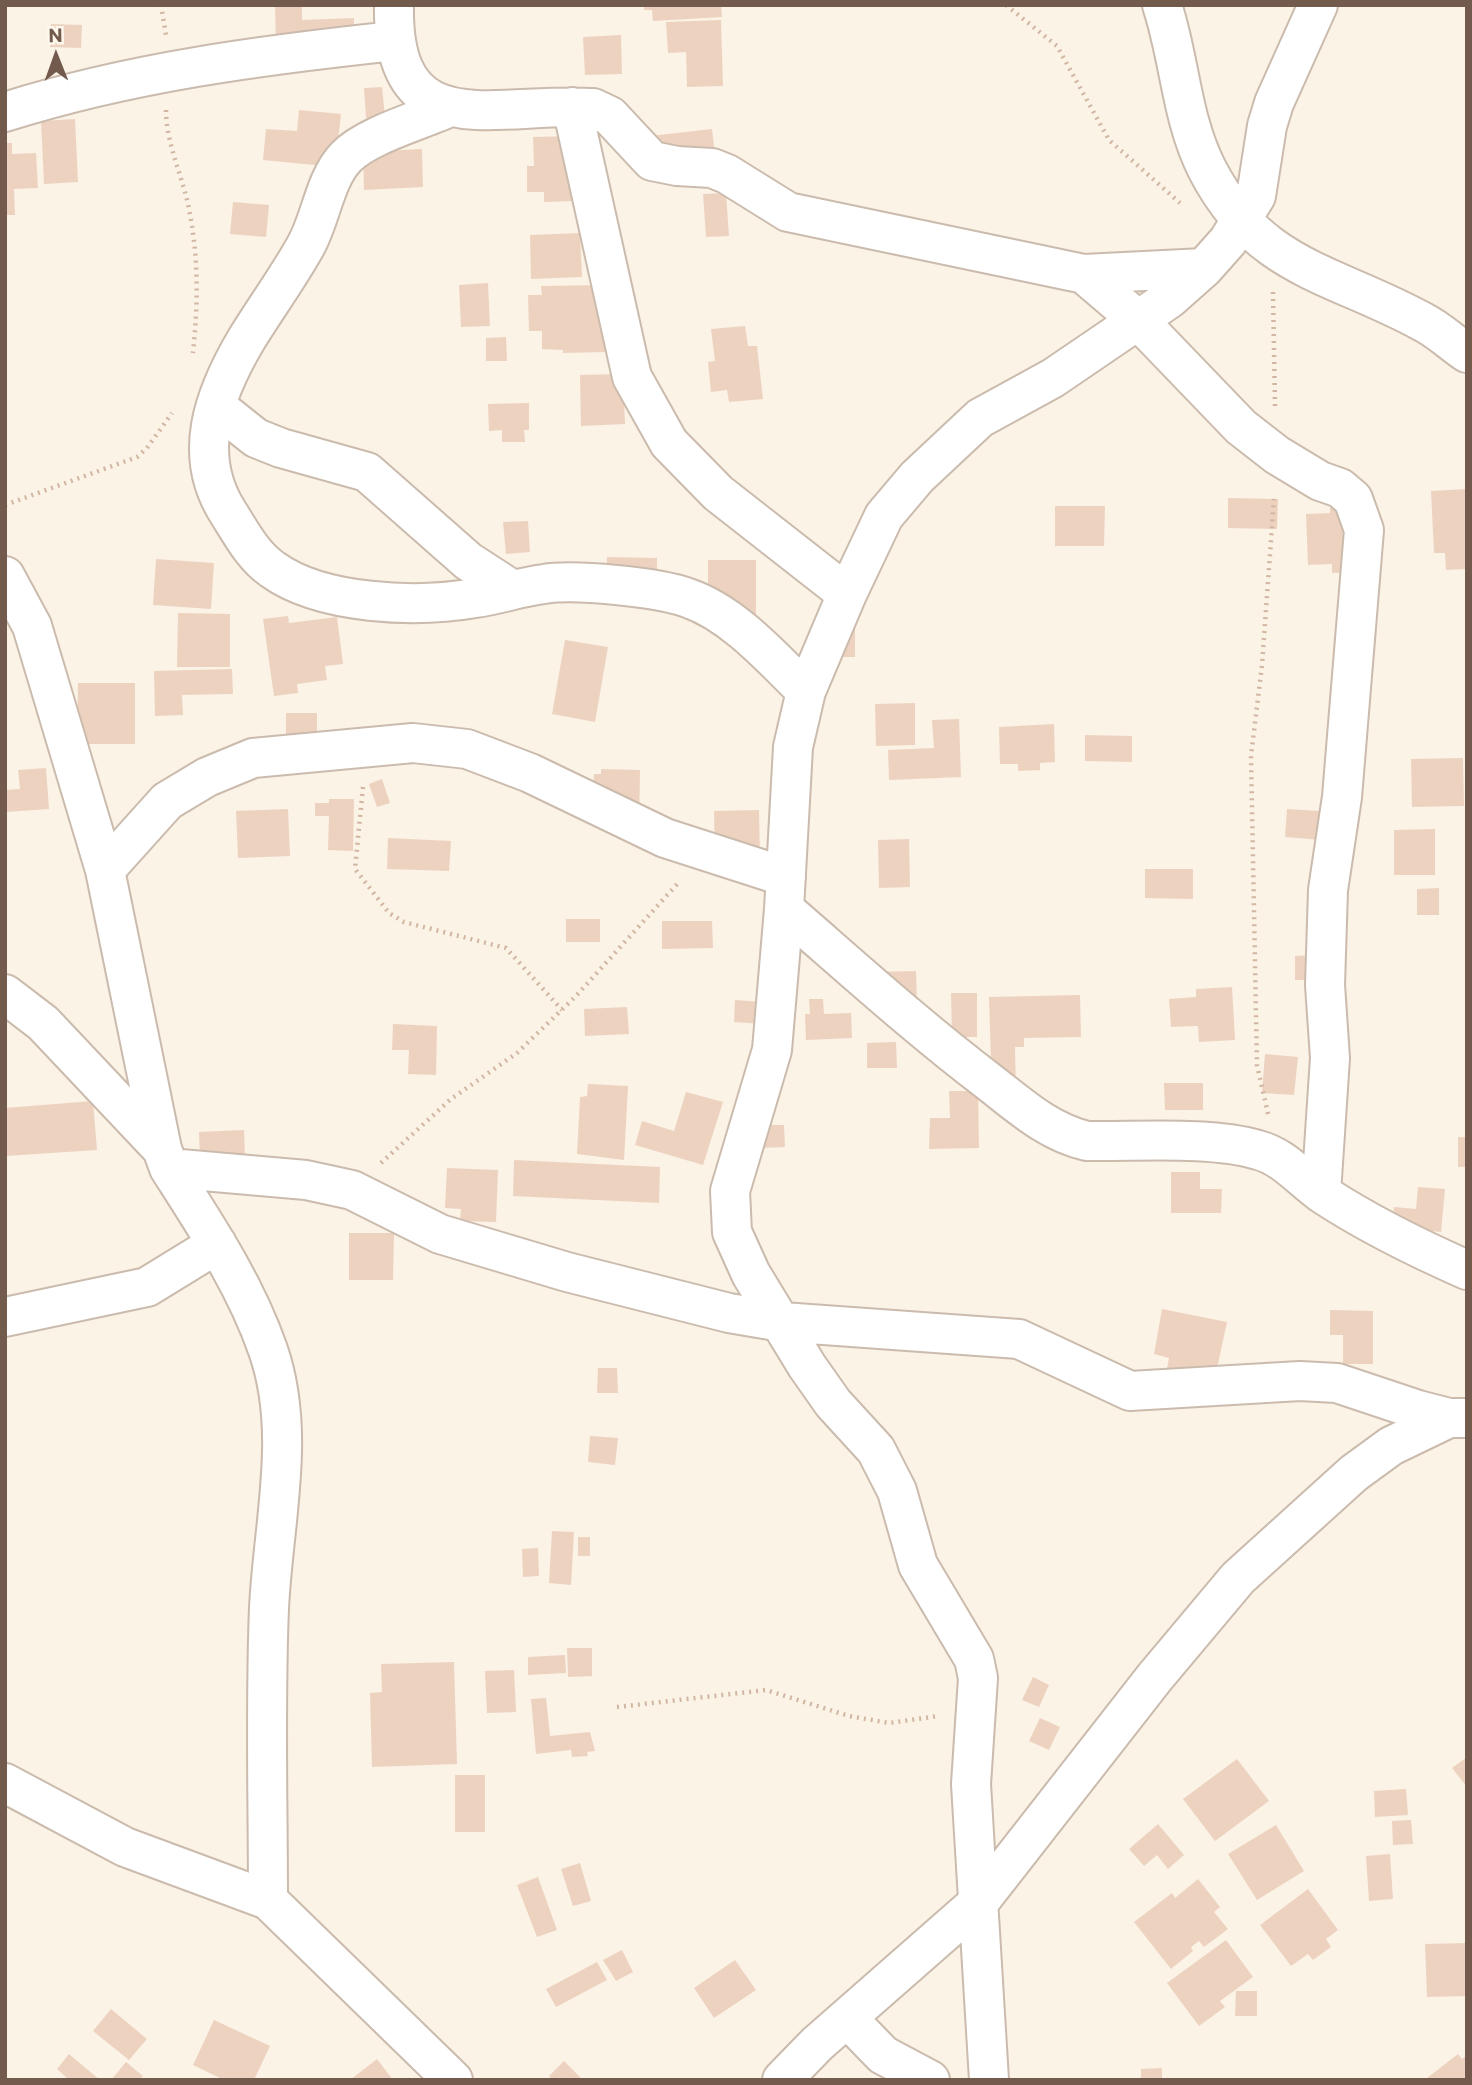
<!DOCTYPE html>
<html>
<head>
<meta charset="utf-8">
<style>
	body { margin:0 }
	#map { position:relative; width:1472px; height:2085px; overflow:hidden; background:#faf3e6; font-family:Commissioner,sans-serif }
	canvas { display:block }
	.frame { position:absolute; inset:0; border:7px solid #725a4d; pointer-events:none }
	.north { position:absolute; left:21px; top:21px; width:70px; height:70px; -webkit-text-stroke:5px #fef7ec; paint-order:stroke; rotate:359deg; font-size:19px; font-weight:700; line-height:28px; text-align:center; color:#725a4d }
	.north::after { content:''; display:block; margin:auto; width:24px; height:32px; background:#725a4d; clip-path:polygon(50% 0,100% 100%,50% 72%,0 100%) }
</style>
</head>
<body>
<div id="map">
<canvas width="1472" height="2085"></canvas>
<div class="frame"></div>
<div class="north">N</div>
</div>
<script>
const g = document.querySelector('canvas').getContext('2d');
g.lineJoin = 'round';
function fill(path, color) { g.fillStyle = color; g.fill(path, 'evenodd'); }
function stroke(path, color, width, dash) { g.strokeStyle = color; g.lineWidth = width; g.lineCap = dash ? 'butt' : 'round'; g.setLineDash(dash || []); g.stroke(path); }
fill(new Path2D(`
	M 275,5 L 302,5 L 302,20 L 354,18 L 354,43 L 276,46 Z
	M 644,5 L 721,5 L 722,17 L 653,21 L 652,10 L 644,10 Z
	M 721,20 L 723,86 L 687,87 L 686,52 L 668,53 L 666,22 Z
	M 51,24 L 82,25 L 81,48 L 50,47 Z
	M 621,35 L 622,74 L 585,75 L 583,37 Z
	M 382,87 L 385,116 L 366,118 L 364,88 Z
	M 299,110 L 341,114 L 335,167 L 263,160 L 266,129 L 297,131 Z
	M 75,119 L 78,182 L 44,184 L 41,121 Z
	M 712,129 L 716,163 L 642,137 Z
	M 579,136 L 574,201 L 544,202 L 544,192 L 527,192 L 527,166 L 534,166 L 533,137 Z
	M 5,143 L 12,143 L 12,154 L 36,153 L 38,188 L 14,189 L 15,215 L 5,215 Z
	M 422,149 L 423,187 L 364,190 L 363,152 Z
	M 726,193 L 729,236 L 706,237 L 703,194 Z
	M 233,202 L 269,205 L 266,237 L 230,234 Z
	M 580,233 L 582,277 L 531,279 L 530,235 Z
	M 488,283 L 490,326 L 461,327 L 459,285 Z
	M 606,285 L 607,352 L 563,353 L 563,350 L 542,349 L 542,331 L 529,331 L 528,295 L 542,295 L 541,286 Z
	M 745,326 L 748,346 L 757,346 L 763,399 L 729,402 L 727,390 L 711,392 L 708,362 L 715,361 L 711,329 Z
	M 506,337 L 507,361 L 486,361 L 486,338 Z
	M 623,374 L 625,424 L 581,426 L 580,375 Z
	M 529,403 L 529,430 L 524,430 L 525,442 L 502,442 L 502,430 L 489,431 L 488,404 Z
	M 1467,489 L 1467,569 L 1446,570 L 1445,553 L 1434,553 L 1431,491 Z
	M 1228,498 L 1278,499 L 1277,529 L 1228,528 Z
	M 1055,506 L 1105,506 L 1104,546 L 1055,546 Z
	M 1360,507 L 1362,572 L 1332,573 L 1332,564 L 1308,565 L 1306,514 L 1330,513 L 1330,508 Z
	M 528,521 L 530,552 L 506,554 L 503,522 Z
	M 607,557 L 657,558 L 657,592 L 606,591 Z
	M 156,559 L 214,563 L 211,609 L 153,605 Z
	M 708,560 L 756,560 L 756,616 L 708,616 Z
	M 178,613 L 230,614 L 230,667 L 177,667 Z
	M 288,616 L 289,623 L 337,617 L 343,664 L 325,666 L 327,680 L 297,684 L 298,693 L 274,696 L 263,619 Z
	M 855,622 L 855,657 L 820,657 Z
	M 565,640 L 608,647 L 595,722 L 552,714 Z
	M 232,669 L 233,694 L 182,695 L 183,715 L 155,716 L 154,671 Z
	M 78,683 L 135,683 L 135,744 L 77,744 Z
	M 915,703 L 915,745 L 876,746 L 875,704 Z
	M 286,713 L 317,713 L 317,732 L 340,733 L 286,745 Z
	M 959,719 L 961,777 L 889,780 L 888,750 L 934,748 L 932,720 Z
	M 1054,724 L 1055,762 L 1040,763 L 1040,770 L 1018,771 L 1018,764 L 1000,764 L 999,727 Z
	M 1085,735 L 1132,736 L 1132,762 L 1085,761 Z
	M 1463,758 L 1464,806 L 1412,807 L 1411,759 Z
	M 46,768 L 49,809 L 5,812 L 5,790 L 20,789 L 18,770 Z
	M 601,769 L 640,770 L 639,824 L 593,790 L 594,774 L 601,774 Z
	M 382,779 L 390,803 L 377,807 L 369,784 Z
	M 329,799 L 354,799 L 353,851 L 328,850 L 329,816 L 315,816 L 315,803 L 329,803 Z
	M 288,809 L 290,856 L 238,858 L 236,811 Z
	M 1287,809 L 1336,812 L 1333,841 L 1285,837 Z
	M 759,810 L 760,861 L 715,862 L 714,811 Z
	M 1435,829 L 1435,875 L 1394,875 L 1394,830 Z
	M 388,838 L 451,841 L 449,871 L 387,869 Z
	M 909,839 L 910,887 L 879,888 L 878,840 Z
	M 1145,869 L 1193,869 L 1193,899 L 1145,898 Z
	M 1439,888 L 1439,915 L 1417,915 L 1417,889 Z
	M 566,919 L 600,919 L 600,942 L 566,942 Z
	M 662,921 L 712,921 L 713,948 L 662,949 Z
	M 1317,955 L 1318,980 L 1295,980 L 1295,956 Z
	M 916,971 L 917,1005 L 871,972 Z
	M 1232,987 L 1235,1040 L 1199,1042 L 1198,1026 L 1171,1027 L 1169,999 L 1196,997 L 1196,989 Z
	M 951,993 L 977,993 L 977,1037 L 952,1037 Z
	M 1080,995 L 1081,1037 L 1024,1038 L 1024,1047 L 1015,1047 L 1016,1094 L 992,1094 L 989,997 Z
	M 809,999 L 823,999 L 824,1014 L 851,1013 L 852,1038 L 806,1040 L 805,1014 L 810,1014 Z
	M 735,1000 L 762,1002 L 762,1024 L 734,1022 Z
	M 627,1007 L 629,1034 L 585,1036 L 584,1009 Z
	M 393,1024 L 437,1026 L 436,1075 L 408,1074 L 409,1050 L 392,1050 Z
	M 896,1042 L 897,1068 L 867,1068 L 867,1043 Z
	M 1265,1054 L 1298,1057 L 1294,1095 L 1262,1093 Z
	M 1164,1083 L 1203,1083 L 1203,1110 L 1165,1110 Z
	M 588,1084 L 628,1086 L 624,1160 L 577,1154 L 580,1097 L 587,1096 Z
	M 949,1091 L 978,1091 L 979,1148 L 929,1149 L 930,1118 L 950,1118 Z
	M 686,1092 L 723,1102 L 703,1165 L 635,1145 L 642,1121 L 674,1131 Z
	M 93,1101 L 97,1150 L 5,1156 L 5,1108 Z
	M 760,1125 L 784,1125 L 785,1147 L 760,1148 Z
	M 244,1130 L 245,1157 L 200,1159 L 199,1132 Z
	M 1458,1137 L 1467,1137 L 1467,1167 L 1458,1167 Z
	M 514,1160 L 660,1167 L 659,1203 L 513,1196 Z
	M 447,1168 L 498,1170 L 496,1222 L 460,1221 L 461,1209 L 445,1208 Z
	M 1171,1172 L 1200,1172 L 1200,1189 L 1222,1189 L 1221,1213 L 1171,1213 Z
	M 1418,1187 L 1445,1189 L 1441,1232 L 1392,1228 L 1394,1207 L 1416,1209 Z
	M 349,1233 L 394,1233 L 393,1280 L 349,1280 Z
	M 1162,1309 L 1227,1322 L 1215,1378 L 1167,1369 L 1169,1358 L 1154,1354 Z
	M 1330,1310 L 1373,1311 L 1373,1364 L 1343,1364 L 1343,1335 L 1330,1335 Z
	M 598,1368 L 617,1368 L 618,1393 L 597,1393 Z
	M 590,1436 L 618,1438 L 615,1465 L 588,1462 Z
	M 552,1531 L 574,1532 L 571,1585 L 549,1583 Z
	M 578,1537 L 590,1537 L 590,1556 L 578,1556 Z
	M 538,1548 L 539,1576 L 523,1577 L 522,1549 Z
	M 567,1648 L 592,1648 L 592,1676 L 568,1677 Z
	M 565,1655 L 566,1673 L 528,1675 L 528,1657 Z
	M 454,1662 L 457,1764 L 372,1767 L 370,1693 L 382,1692 L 381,1664 Z
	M 514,1670 L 516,1712 L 487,1713 L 485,1671 Z
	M 1033,1677 L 1049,1685 L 1039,1707 L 1022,1700 Z
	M 546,1698 L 550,1736 L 590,1732 L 595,1751 L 587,1752 L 588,1756 L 572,1757 L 571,1750 L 536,1754 L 531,1699 Z
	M 1040,1718 L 1060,1727 L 1049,1750 L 1029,1741 Z
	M 1467,1757 L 1467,1787 L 1452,1768 Z
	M 1237,1759 L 1269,1801 L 1215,1841 L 1183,1799 Z
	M 455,1775 L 485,1775 L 485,1832 L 455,1832 Z
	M 1406,1789 L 1408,1815 L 1375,1817 L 1374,1791 Z
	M 1411,1820 L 1413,1844 L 1393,1845 L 1392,1821 Z
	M 1158,1824 L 1184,1855 L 1168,1869 L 1157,1855 L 1144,1866 L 1129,1849 Z
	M 1276,1825 L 1304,1871 L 1257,1900 L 1228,1854 Z
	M 1390,1854 L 1393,1899 L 1369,1901 L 1366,1856 Z
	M 580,1863 L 591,1901 L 573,1906 L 561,1869 Z
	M 538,1877 L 557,1930 L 537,1937 L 517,1885 Z
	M 1198,1879 L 1220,1907 L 1214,1912 L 1228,1929 L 1204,1947 L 1199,1941 L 1191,1947 L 1193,1951 L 1171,1969 L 1134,1922 L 1172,1893 L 1175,1898 Z
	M 1308,1889 L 1338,1930 L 1326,1939 L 1331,1947 L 1313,1960 L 1308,1954 L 1291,1966 L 1260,1925 Z
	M 1226,1940 L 1253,1977 L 1220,2001 L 1225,2007 L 1199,2026 L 1167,1983 Z
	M 1467,1943 L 1467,1996 L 1427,1997 L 1425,1944 Z
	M 622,1950 L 633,1972 L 616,1981 L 603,1960 Z
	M 735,1960 L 756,1990 L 714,2018 L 694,1988 Z
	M 597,1962 L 607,1980 L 556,2007 L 546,1989 Z
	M 1236,1991 L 1257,1991 L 1257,2016 L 1235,2016 Z
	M 111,2009 L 147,2039 L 129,2060 L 93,2031 Z
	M 214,2020 L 270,2046 L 254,2080 L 224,2080 L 193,2065 Z
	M 69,2054 L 100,2080 L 69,2080 L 57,2069 Z
	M 1458,2054 L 1462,2059 L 1467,2055 L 1467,2080 L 1429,2080 L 1427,2078 Z
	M 377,2059 L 393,2080 L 350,2080 Z
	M 564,2061 L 583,2080 L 552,2080 L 549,2076 Z
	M 126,2062 L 143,2076 L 139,2080 L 111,2080 Z
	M 1162,2068 L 1162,2080 L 1141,2080 L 1141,2069 Z`), '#eed2c0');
const minor = new Path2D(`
	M 394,5 C 391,149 498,101 593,108 L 610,116 L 652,161 L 677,166 L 712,168 L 727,174 L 788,212 L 1084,274 L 1204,268
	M 1162,5 C 1180,59 1181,118 1207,169 C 1259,270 1334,273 1423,322 C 1439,330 1452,343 1467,353
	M 450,107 C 422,120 367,135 346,157 C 324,180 321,220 305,247 C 287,279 265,309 246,340 C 213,396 191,456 229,514 C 241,533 253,556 272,569 C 321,605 417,608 475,598 C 498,595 520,587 544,584 C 575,579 658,587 688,598 C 734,614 772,658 806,691
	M 572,107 L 632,377 L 669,443 L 718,493 L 847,594
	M 5,112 C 131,72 263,55 394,41
	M 1084,274 L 1138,320 L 1241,427 L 1277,455 L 1320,481 L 1340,488 L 1353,499 L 1364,530 L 1342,797 L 1328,890 L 1325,985 L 1330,1058 L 1321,1193
	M 217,407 L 256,438 L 281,448 L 367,472 L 468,561 L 511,589
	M 5,576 L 32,626 L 105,870 L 162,1149 L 169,1168 C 206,1226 245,1284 268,1350 C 297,1433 273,1523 269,1608 C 265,1705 268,1803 268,1900
	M 105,870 L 167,801 L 207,777 L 253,758 L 413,743 L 467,749 L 530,773 L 665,838 L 786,877
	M 784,909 C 851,967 917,1027 988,1081 C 1019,1105 1048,1132 1087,1141 C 1137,1142 1211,1136 1258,1150 C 1285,1157 1302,1180 1324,1195 C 1370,1225 1417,1248 1467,1270
	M 5,994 L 43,1023 L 162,1149
	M 169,1168 L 306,1180 L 352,1190 L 440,1234 L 567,1272 L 729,1313 L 782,1322 L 1019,1339 L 1130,1391 L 1300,1381 L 1337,1383 L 1418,1410 L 1449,1418 L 1467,1418
	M 5,1317 L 147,1287 L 217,1244
	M 5,1783 L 125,1847 L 268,1900 L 453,2080
	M 847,2018 L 883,2055 L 930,2080
	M 782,2080 L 817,2044 L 980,1901 L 1155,1677 L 1238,1578 L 1354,1473 L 1391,1446 L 1449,1418
	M 989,2080 L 971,1784 L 978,1678 L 974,1659 L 918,1565 L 897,1491 L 876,1450 L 833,1403 L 807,1366 L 751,1274 L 732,1232 L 730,1191 L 772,1050 L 784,909 L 793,747 L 806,691 L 847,594 L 884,516 L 917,477 L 980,418 L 1053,378 L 1169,299 L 1204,268 L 1228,241 L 1256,196 L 1267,126 L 1274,103 L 1318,5`);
stroke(minor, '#cbbbad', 42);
stroke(new Path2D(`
	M 161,5 L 166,35
	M 1006,5 L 1057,46 L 1109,140 L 1180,203
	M 166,110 C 166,144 183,177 189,209 C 199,260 198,303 193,353
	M 1273,292 L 1275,406
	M 5,505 L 137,457 L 147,448 L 172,413
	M 363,787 L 355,869 L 389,913 L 404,922 L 506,948 L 562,1010
	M 1268,1114 L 1257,1065 L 1251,756 L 1262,665 L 1274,499
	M 381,1163 L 451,1099 L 517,1053 L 576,996 L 679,882
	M 617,1707 L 766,1690 L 849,1716 L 889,1723 L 938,1716`), '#d2b6a3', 4.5, [2, 5]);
stroke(minor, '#fff', 38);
</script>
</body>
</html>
